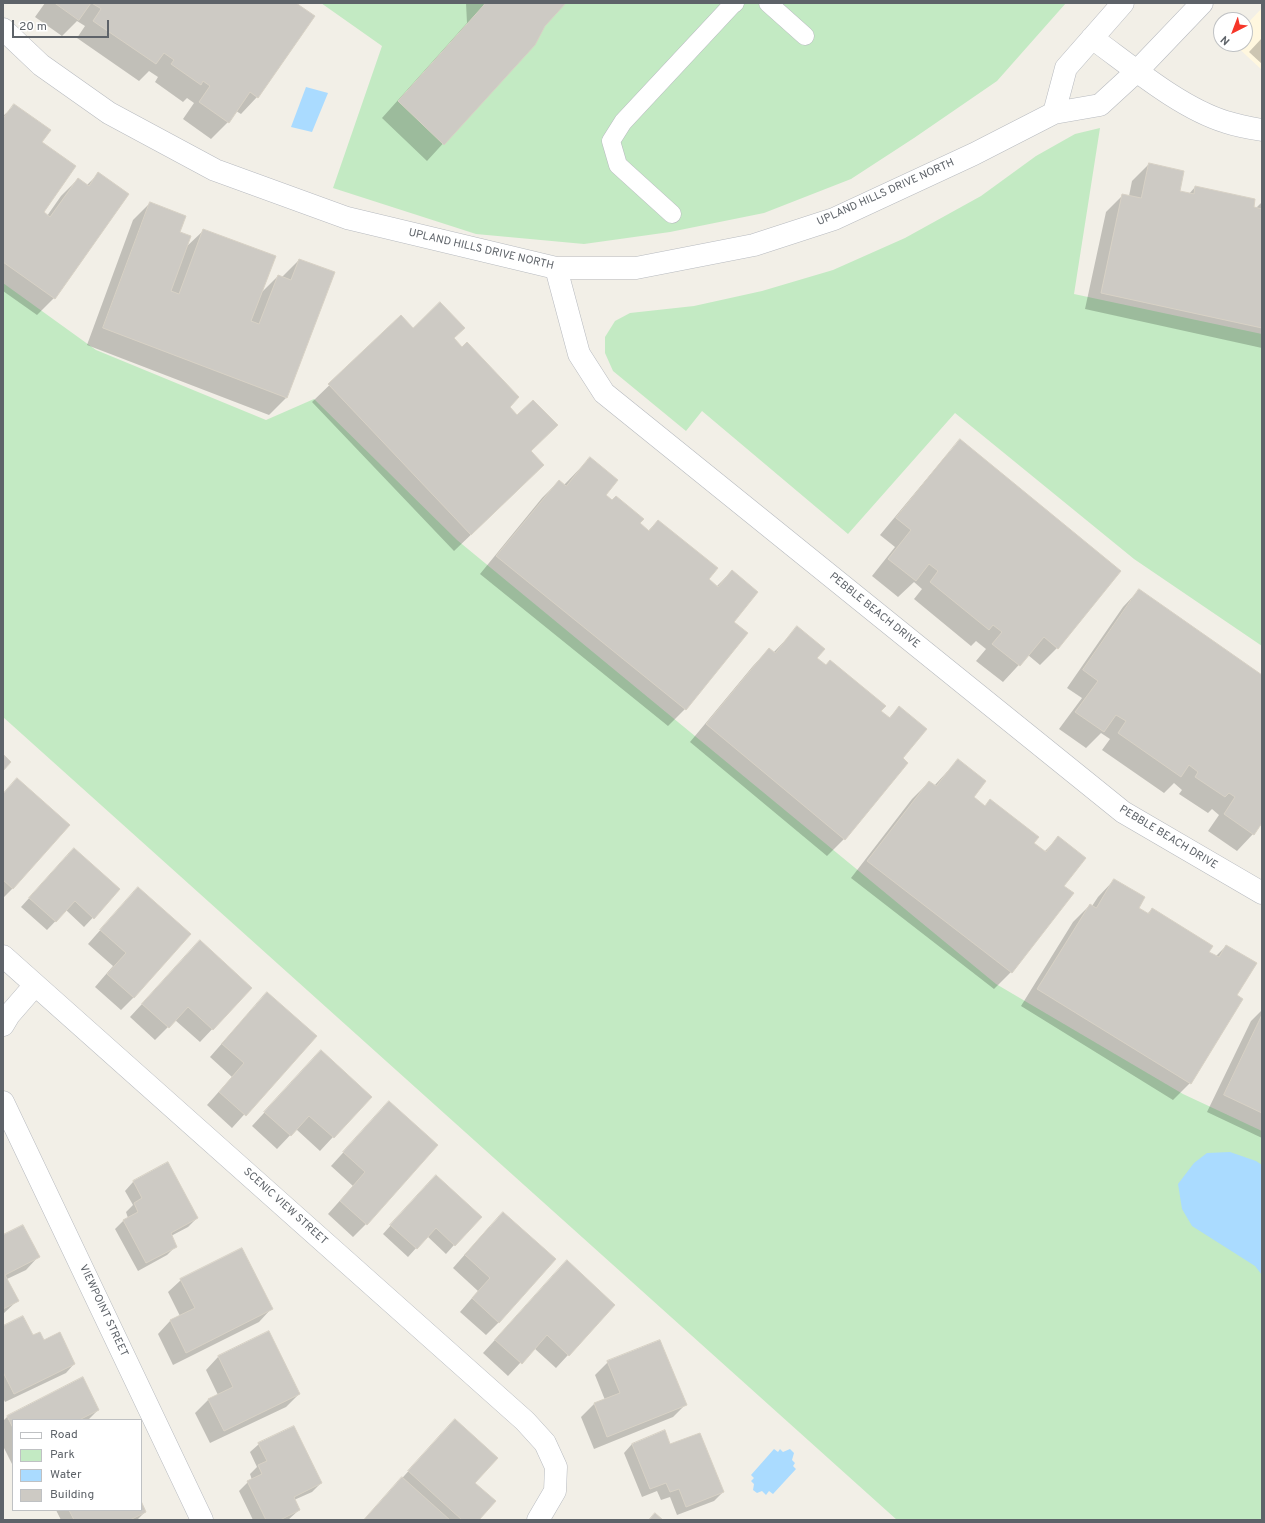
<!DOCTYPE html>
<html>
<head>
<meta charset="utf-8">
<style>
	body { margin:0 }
	#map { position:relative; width:1265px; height:1523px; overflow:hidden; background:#f2efe7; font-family:Overpass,sans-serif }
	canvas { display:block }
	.frame { position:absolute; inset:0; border:4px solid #5e6369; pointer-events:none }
	.legend { position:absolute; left:12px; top:1419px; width:130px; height:92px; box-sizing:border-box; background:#fff; border:1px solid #bfc1c3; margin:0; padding:5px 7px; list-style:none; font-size:12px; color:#5e6369 }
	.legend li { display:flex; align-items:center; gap:8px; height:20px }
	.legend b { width:20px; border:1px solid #bfc1c3 }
	.north { position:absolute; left:1213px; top:12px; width:40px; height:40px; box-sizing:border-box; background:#fff; border:1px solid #bfc1c3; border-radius:50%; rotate:222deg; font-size:11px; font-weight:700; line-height:16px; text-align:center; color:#5e6369 }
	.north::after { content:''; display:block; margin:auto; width:14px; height:18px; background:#f63629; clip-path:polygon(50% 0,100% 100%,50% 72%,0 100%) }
	.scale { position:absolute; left:12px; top:20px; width:97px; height:18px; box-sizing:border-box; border:2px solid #5e6369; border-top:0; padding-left:5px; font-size:12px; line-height:14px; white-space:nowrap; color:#5e6369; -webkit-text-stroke:3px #fff; paint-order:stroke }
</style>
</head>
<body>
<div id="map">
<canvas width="1265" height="1523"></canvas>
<div class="frame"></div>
<ul class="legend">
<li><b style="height:5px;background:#fff"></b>Road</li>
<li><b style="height:11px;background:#c3eac3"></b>Park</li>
<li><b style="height:11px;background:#aadbff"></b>Water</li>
<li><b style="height:11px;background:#cdcac4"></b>Building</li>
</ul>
<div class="north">N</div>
<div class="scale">20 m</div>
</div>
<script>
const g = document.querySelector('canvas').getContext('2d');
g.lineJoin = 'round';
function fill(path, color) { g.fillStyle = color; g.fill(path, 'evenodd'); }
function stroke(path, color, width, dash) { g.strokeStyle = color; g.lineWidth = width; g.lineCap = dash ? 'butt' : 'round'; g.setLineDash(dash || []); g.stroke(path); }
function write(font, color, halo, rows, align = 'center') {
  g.font = font + ' Overpass,sans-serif'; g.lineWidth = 3; g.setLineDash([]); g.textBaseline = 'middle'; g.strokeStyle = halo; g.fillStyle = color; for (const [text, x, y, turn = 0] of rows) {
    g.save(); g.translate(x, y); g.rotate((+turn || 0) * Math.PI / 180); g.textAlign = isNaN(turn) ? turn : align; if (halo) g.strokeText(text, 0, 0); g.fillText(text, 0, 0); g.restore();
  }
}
fill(new Path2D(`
	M 1262,8 L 1262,70 L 1234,44 L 1245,44 L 1245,26 Z`), '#fff7df');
fill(new Path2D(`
	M 321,3 L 1066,3 L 997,81 L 914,138 L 851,179 L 764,213 L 670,232 L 584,244 L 476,234 L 333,188 L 382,46 Z
	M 1100,128 L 1074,294 L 1262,334 L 1262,646 L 1134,559 L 955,413 L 848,534 L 702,411 L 686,431 L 613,371 L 605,353 L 605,337 L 615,321 L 630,313 L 694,306 L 762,291 L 833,270 L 905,238 L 981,196 L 1036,156 L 1075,134 Z
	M 3,283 L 96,350 L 266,420 L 314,399 L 457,540 L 996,984 L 1183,1094 L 1262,1131 L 1262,1520 L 897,1520 L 3,717 Z`), '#c3eac3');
fill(new Path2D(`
	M 306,87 L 328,93 L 312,132 L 291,127 Z
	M 1230,1152 L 1256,1161 L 1262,1165 L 1262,1275 L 1255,1266 L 1192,1226 L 1182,1209 L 1178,1184 L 1194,1163 L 1207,1153 Z
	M 774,1449 L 778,1452 L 780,1449 L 783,1452 L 790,1449 L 794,1453 L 792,1460 L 795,1463 L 793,1466 L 796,1469 L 773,1494 L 769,1491 L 766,1495 L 762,1491 L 757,1493 L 753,1490 L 754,1484 L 751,1481 L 754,1478 L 751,1475 Z`), '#aadbff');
fill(new Path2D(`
	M 45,3 L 294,3 L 257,97 L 241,114 L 236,111 L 228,122 L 211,139 L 183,119 L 194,103 L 187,98 L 183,102 L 155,82 L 158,77 L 149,71 L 139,81 L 77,38 L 85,26 L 77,21 L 62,36 L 35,17 Z
	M 466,3 L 564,3 L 544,26 L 534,44 L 427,161 L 382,118 L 467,23 Z
	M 1262,38 L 1262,64 L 1249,52 Z
	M 14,106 L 41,143 L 43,212 L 47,216 L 61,196 L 78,179 L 87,185 L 98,174 L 54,298 L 37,315 L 3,291 L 3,116 Z
	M 1149,164 L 1179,192 L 1189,194 L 1195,187 L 1256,208 L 1262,202 L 1262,348 L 1085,309 L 1106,212 L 1123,195 L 1129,196 L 1132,181 Z
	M 150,203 L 178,233 L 185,248 L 204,230 L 261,293 L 278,276 L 282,277 L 299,260 L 333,273 L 286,398 L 269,415 L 87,345 L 133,220 Z
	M 401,316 L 413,329 L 509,407 L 530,452 L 526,482 L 454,551 L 312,402 Z
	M 960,441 L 1057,648 L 1040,665 L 1028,655 L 1003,682 L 976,661 L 986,649 L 976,641 L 971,646 L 914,599 L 922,589 L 914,582 L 898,597 L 872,576 L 895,547 L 880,535 L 944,458 Z
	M 590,458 L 604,495 L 648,531 L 658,521 L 707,579 L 716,587 L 732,571 L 733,622 L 747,633 L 685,709 L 668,726 L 480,574 L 542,498 L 559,481 L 564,485 Z
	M 1139,590 L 1262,676 L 1262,824 L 1261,823 L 1253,834 L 1237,851 L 1208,831 L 1219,815 L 1212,809 L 1208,813 L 1179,794 L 1182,790 L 1174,783 L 1164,793 L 1102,750 L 1110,739 L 1101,733 L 1086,748 L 1059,729 L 1082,698 L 1067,688 L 1123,607 Z
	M 797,628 L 816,658 L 888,719 L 899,708 L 902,758 L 844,839 L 827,856 L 690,742 L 753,666 L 769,649 L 773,653 Z
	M 958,760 L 973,797 L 1044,852 L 1058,838 L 1063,886 L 1011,972 L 994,989 L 851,878 L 912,799 L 929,782 L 934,786 Z
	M 3,794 L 13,888 L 3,898 Z
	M 66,857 L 119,890 L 84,927 L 66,910 L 47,930 L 21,907 Z
	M 1114,880 L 1137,908 L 1147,914 L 1152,909 L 1215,957 L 1226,946 L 1236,995 L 1190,1083 L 1173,1100 L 1021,1006 L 1073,922 L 1090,905 L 1092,906 L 1098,897 Z
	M 126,901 L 134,997 L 121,1010 L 95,987 L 113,966 L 88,944 Z
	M 187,955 L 251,988 L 200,1042 L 175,1020 L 155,1040 L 130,1017 Z
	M 254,1007 L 315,1036 L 232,1128 L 207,1105 L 232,1077 L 210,1057 Z
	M 1262,1010 L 1262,1138 L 1207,1112 L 1251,1021 Z
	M 321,1051 L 370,1097 L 320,1151 L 296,1129 L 277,1149 L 252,1126 Z
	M 389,1102 L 366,1224 L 353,1237 L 328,1214 L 353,1186 L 331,1166 Z
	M 167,1164 L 197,1218 L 188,1227 L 171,1236 L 176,1246 L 167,1255 L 138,1271 L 115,1229 L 124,1220 L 128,1218 L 126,1212 L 133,1205 L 125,1191 L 133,1182 Z
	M 427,1185 L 454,1245 L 446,1254 L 427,1236 L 408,1257 L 383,1234 Z
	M 490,1226 L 499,1322 L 486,1335 L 460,1312 L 478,1291 L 453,1268 Z
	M 3,1236 L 38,1257 L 26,1270 L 7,1279 L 18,1300 L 3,1314 Z
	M 554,1275 L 568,1355 L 556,1368 L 534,1348 L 508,1376 L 483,1353 Z
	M 181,1280 L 271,1309 L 259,1322 L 173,1365 L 158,1334 L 170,1321 L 180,1316 L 168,1292 Z
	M 3,1327 L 44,1341 L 74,1364 L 66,1373 L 5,1402 L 3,1398 Z
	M 218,1357 L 299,1394 L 286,1407 L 210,1443 L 195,1413 L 208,1400 L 218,1395 L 206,1370 Z
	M 608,1362 L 686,1404 L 673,1417 L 594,1449 L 581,1417 L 594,1404 L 605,1400 L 595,1375 Z
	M 82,1379 L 98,1410 L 88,1420 L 13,1420 L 13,1466 L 3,1446 L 3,1421 L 7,1417 Z
	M 455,1420 L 474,1483 L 478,1520 L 364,1520 Z
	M 259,1444 L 321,1483 L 312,1492 L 294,1500 L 299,1510 L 288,1520 L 253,1520 L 239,1491 L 248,1482 L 252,1480 L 250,1474 L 257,1467 L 250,1452 Z
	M 632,1444 L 723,1492 L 714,1501 L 677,1515 L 670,1497 L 661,1500 L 657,1491 L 642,1497 L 624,1453 Z
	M 141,1504 L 145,1512 L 137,1520 L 61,1520 L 56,1510 L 141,1510 Z`), '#0003');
const building = new Path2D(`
	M 55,3 L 91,3 L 79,20 Z
	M 92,3 L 296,3 L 315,16 L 258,98 L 250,92 L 229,123 L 199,102 L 210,86 L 203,81 L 201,85 L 171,64 L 174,60 L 164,53 L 156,64 L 93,21 L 101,9 Z
	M 484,3 L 566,3 L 545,26 L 535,45 L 444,145 L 398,101 L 484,5 Z
	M 14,104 L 51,130 L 42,142 L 76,166 L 44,212 L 50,217 L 78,178 L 89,186 L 98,172 L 129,194 L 55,299 L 3,262 L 3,119 Z
	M 1149,163 L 1184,171 L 1180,191 L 1194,194 L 1195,186 L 1255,199 L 1254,207 L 1262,209 L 1262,328 L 1101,293 L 1122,194 L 1141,198 Z
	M 150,202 L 186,216 L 180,232 L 191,236 L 171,291 L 179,294 L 203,229 L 276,256 L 251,321 L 259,324 L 278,275 L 291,280 L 299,259 L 335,272 L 287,398 L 103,328 Z
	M 440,302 L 465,328 L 454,338 L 462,347 L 467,342 L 519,397 L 510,407 L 517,415 L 533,400 L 558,425 L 531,451 L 544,465 L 471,535 L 328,384 L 401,315 L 413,328 Z
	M 960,439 L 1121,571 L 1058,649 L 1044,637 L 1020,666 L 992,644 L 1002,632 L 993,625 L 989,630 L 930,582 L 938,571 L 929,564 L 916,581 L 888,559 L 911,530 L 896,518 Z
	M 590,457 L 618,480 L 606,495 L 612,500 L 616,496 L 644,519 L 640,523 L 649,531 L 658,520 L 718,568 L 709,579 L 718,587 L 732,570 L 758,592 L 734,622 L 748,633 L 686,710 L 496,556 L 559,480 L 566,486 Z
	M 1139,589 L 1262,675 L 1262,823 L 1254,835 L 1224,814 L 1235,797 L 1229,793 L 1225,797 L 1195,777 L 1198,772 L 1189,765 L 1181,777 L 1118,733 L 1126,721 L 1116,715 L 1104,732 L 1075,712 L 1098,681 L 1083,670 Z
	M 797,626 L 825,649 L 817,658 L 826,665 L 830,660 L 886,706 L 881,711 L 890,718 L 899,706 L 927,729 L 903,758 L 908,763 L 845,840 L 706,724 L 769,648 L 775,653 Z
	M 3,754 L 11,762 L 3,771 Z
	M 958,759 L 986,781 L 974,797 L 985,806 L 990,799 L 1039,837 L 1034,843 L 1046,852 L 1058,836 L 1086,858 L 1064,886 L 1074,893 L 1012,973 L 867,861 L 929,781 L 936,786 Z
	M 17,778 L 70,825 L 13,889 L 3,880 L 3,845 L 4,844 L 3,843 L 3,794 Z
	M 74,848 L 120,889 L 94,919 L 75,901 L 56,922 L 29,898 Z
	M 1114,879 L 1145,897 L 1139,908 L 1149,914 L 1152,908 L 1213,946 L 1209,952 L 1219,957 L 1226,945 L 1257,963 L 1237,995 L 1243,999 L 1191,1084 L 1037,989 L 1090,904 L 1096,908 Z
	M 138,887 L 191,934 L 134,998 L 107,974 L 126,953 L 100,930 Z
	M 200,940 L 252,988 L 213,1030 L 188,1007 L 169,1028 L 142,1004 Z
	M 267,992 L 317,1036 L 246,1116 L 219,1092 L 244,1063 L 222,1044 Z
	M 1262,1015 L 1262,1113 L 1224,1095 Z
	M 321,1050 L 372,1097 L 334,1138 L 309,1116 L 291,1136 L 264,1112 Z
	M 389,1101 L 438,1145 L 367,1225 L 340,1201 L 365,1172 L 343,1152 Z
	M 168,1162 L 198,1218 L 171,1233 L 177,1247 L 146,1263 L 123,1220 L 138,1212 L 134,1203 L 142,1198 L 133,1181 Z
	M 436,1175 L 482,1217 L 455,1246 L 436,1228 L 417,1249 L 390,1225 Z
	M 503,1212 L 556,1259 L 499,1323 L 472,1298 L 490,1278 L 465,1255 Z
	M 23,1225 L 40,1257 L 5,1275 L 19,1301 L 3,1309 L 3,1235 Z
	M 242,1248 L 273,1309 L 186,1353 L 170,1320 L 195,1308 L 180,1279 Z
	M 567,1260 L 615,1305 L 569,1356 L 547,1335 L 522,1364 L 495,1340 Z
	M 23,1316 L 33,1335 L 40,1332 L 44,1340 L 60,1332 L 75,1364 L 14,1394 L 3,1372 L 3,1326 Z
	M 269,1331 L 300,1394 L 224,1431 L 208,1399 L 233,1387 L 218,1356 Z
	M 660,1340 L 687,1405 L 607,1437 L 594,1403 L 620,1393 L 607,1361 Z
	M 83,1377 L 99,1410 L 79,1420 L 13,1420 L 13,1428 L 7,1416 Z
	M 455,1419 L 498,1458 L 475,1483 L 496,1501 L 479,1520 L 462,1520 L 408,1471 Z
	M 294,1426 L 322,1483 L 294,1497 L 300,1510 L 280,1520 L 266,1520 L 247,1481 L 262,1474 L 258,1465 L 267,1461 L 258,1443 Z
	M 665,1430 L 670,1444 L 700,1433 L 724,1492 L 686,1507 L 679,1489 L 670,1492 L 666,1483 L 650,1489 L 632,1444 Z
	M 402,1477 L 450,1520 L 364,1520 Z
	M 141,1501 L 146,1512 L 130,1520 L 74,1520 L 69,1510 L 141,1510 Z
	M 655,1513 L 663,1520 L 649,1520 Z`);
fill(building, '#cdcac4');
stroke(building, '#d7d1c5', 1);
const lane = new Path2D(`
	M 768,3 L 805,36
	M 672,214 L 618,165 L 611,141 L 623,122 L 732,5 L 735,3`);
const street = new Path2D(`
	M 3,29 L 41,65 L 109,113 L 215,170 L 347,218 L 556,268 L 636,268 L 754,245 L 834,219 L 974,154 L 1054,113 L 1100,105 L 1137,71 L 1202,3
	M 1092,38 C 1131,66 1180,108 1226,122 C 1238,126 1250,128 1262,130
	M 1054,113 L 1066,68 L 1123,3
	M 556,268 L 579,354 L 604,393 L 1123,812 L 1262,893
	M 3,956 L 525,1421 L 545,1443 L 556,1467 L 555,1491 L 538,1520
	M 3,1025 L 9,1015 L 35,985
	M 3,1102 L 202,1520`);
stroke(lane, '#b7babf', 19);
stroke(street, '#b7babf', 23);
stroke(lane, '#fff', 18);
stroke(street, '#fff', 22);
write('11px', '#5e6369', '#fff', [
	["UPLAND HILLS DRIVE NORTH",886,193,-24],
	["UPLAND HILLS DRIVE NORTH",481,250,13],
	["PEBBLE BEACH DRIVE",874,611,39],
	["PEBBLE BEACH DRIVE",1168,838,31],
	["SCENIC VIEW STREET",285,1207,42],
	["VIEWPOINT STREET",103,1311,65]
]);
</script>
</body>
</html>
